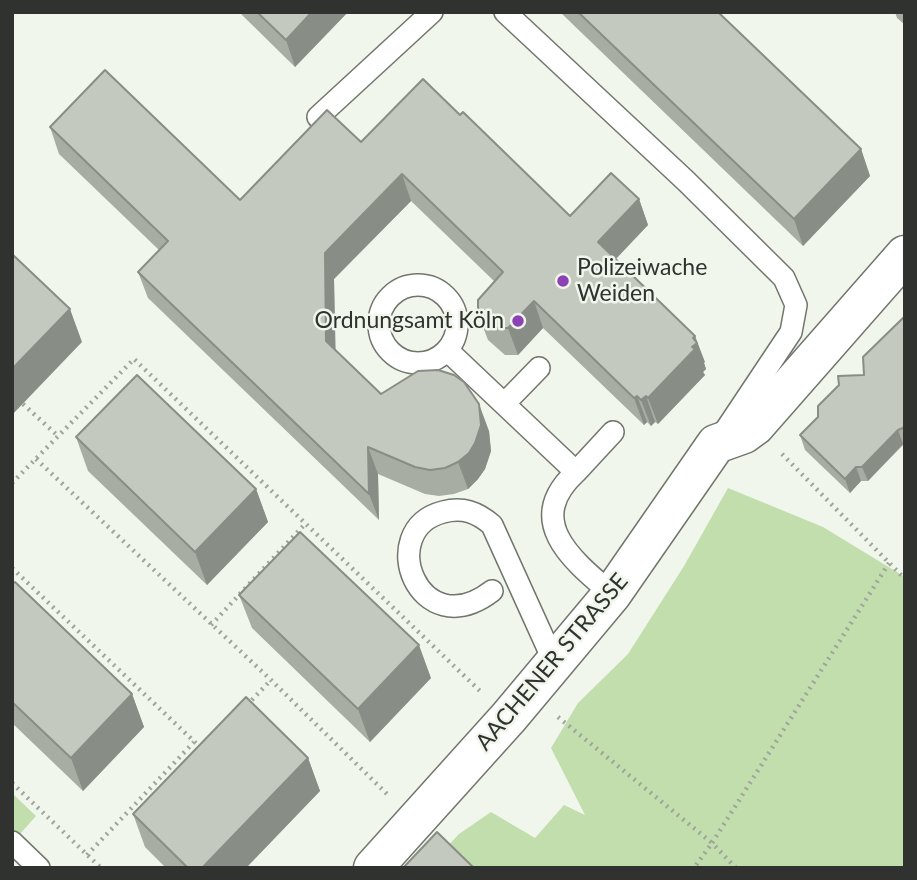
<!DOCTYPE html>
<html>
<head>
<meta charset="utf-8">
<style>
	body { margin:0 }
	#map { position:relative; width:917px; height:880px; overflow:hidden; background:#f0f6ec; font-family:Lato,sans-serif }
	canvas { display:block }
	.frame { position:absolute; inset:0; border:14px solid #2f322e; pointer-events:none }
</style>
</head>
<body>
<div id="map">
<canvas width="917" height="880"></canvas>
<div class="frame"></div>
</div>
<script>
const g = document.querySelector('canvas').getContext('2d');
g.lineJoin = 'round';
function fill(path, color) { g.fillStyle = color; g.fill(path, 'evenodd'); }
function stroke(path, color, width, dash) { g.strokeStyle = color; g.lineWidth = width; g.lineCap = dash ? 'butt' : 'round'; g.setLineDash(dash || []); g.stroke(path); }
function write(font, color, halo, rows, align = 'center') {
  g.font = font + ' Lato,sans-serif'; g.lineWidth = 5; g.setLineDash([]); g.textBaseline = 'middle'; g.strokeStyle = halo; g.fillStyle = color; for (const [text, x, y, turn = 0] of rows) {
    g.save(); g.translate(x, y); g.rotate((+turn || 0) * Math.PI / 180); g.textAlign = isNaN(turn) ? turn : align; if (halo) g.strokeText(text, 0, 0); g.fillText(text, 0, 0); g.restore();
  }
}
fill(new Path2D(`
	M 728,488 L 823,527 L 905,577 L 905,868 L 427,868 L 459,834 L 491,812 L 535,838 L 564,805 L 585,815 L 551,748 L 578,703 L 628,654 L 684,566 Z
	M 12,793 L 36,816 L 12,843 Z`), '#c2dead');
const service = new Path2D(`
	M 505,12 L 686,181 L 784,278 L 796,305 L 791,332 L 719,440
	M 318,117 L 432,12
	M379 324a39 39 0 1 1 78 0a39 39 0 1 1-78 0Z
	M 447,350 L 576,472 C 523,521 572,560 612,594
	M 504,404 L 539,368
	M 576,472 L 613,432
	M 492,591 C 419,647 374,530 443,512 C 463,507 477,512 492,525 L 555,664
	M 12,842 L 39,868`);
const minor = new Path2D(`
	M 373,868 L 509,717 L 612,594 L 716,444 L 744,434 L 755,426 L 905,255`);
stroke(service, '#71766d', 24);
stroke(minor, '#71766d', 41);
stroke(new Path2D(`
	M 23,404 L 58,436
	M 782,454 L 905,579
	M 36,459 L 271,680 L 389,796
	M 12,483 L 134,359 L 480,691
	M 12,568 L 202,749
	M 211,625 L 305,524
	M 247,705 L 271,680
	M 558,717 L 712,843 L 694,868
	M 12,783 L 101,868
	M 87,855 L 194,742
	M 736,868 L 712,843 L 889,563`), '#9fa49c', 4.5, [2, 5]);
stroke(service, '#fff', 21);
stroke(minor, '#fff', 38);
fill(new Path2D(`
	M 239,12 L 348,12 L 295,67 Z
	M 560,12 L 718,12 L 861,149 L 870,176 L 803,246 Z
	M 895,12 L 905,12 L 905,25 L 897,18 Z
	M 460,115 L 570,216 L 639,199 L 648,225 L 616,259 L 695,336 L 706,369 L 703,372 L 705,375 L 658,424 L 655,422 L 651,426 L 647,422 L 644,425 L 543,328 L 518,355 L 505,355 L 488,340 L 478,314 L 494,281 L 411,201 L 334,279 L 335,350 L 381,394 L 489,431 L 491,451 L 485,469 L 478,479 L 468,489 L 454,494 L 439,496 L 425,494 L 378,474 L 379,520 L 148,298 L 138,272 L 159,250 L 59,154 L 50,127 L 240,200 L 361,142 Z
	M 905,316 L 905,443 L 868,481 L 861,481 L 850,493 L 805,450 L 800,435 L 864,375 Z
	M 76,437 L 256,489 L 268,522 L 207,585 L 88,471 Z
	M 12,584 L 132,694 L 144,727 L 83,791 L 12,723 Z
	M 239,595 L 431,678 L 370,742 L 252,628 Z
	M 308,758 L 320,791 L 246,868 L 166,868 L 145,847 L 133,814 Z`), '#a8ada4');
fill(new Path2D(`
	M 312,12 L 348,12 L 295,67 L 286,40 Z
	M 861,149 L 870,176 L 803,246 L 794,219 Z
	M 402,174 L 411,201 L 334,279 L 336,368 L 326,341 L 325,253 Z
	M 639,199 L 648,225 L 607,268 L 598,242 Z
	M 534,301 L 543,328 L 518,355 L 508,328 Z
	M 70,309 L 82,342 L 12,415 L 12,369 Z
	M 695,336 L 705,362 L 704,363 L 706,369 L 703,372 L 705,375 L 658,424 L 648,398 L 692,347 L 693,338 Z
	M 637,396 L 647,422 L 644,425 L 634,398 Z
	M 646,396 L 655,422 L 651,426 L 641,400 Z
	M 479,404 L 489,431 L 491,451 L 485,469 L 478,479 L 468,489 L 458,462 Z
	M 898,430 L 903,444 L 868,481 L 862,467 Z
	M 368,447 L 378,474 L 379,520 L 369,494 Z
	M 856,467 L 861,481 L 850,493 L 845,479 Z
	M 256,489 L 268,522 L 207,585 L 195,552 Z
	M 419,645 L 431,678 L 370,742 L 358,709 Z
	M 132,694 L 144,727 L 83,791 L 71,758 Z
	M 308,758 L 320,791 L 246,868 L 202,868 Z`), '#888d86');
const building = new Path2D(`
	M 257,12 L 312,12 L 286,40 Z
	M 578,12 L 718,12 L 861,149 L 794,219 Z
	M 105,70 L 240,200 L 327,110 L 361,142 L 423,79 L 460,115 L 463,112 L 570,216 L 611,173 L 639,199 L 598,242 L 695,336 L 693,338 L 697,343 L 692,347 L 695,349 L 648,398 L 646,396 L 641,400 L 637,396 L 634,398 L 534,301 L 508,328 L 495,328 L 478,314 L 478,300 L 503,272 L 402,174 L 325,253 L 326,341 L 381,394 L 418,371 L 438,370 L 454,375 L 464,382 L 479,404 L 481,425 L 475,443 L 469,453 L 458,462 L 445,468 L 430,470 L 415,467 L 368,447 L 369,494 L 138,272 L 168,241 L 50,127 Z
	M 12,254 L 70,309 L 12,369 Z
	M 905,316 L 905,427 L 898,430 L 862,467 L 856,467 L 845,479 L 800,435 L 818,417 L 818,406 L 839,385 L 838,376 L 864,375 L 863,357 Z
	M 137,375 L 256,489 L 195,552 L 76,437 Z
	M 300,532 L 419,645 L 358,709 L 239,595 Z
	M 15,582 L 132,694 L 71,758 L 12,702 L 12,584 Z
	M 246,697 L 308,758 L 202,868 L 188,868 L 133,814 Z
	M 437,832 L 474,868 L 403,868 Z`);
fill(building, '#c3c9bf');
stroke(building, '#888d86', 2);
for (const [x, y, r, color] of [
	[563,281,7,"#8d42b3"],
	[518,321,7,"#8d42b3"]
]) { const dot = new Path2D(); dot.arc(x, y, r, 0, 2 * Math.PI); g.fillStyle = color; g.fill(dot); stroke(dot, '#f0f6ec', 2.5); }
write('23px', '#2f322e', '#f0f6ec', [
	["Polizeiwache",577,268],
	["Weiden",577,294],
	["Ordnungsamt Köln",504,321,"right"]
], 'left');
write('23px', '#2f322e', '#f0f6ec', [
	["AACHENER STRASSE",552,662,-50]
]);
</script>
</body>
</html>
